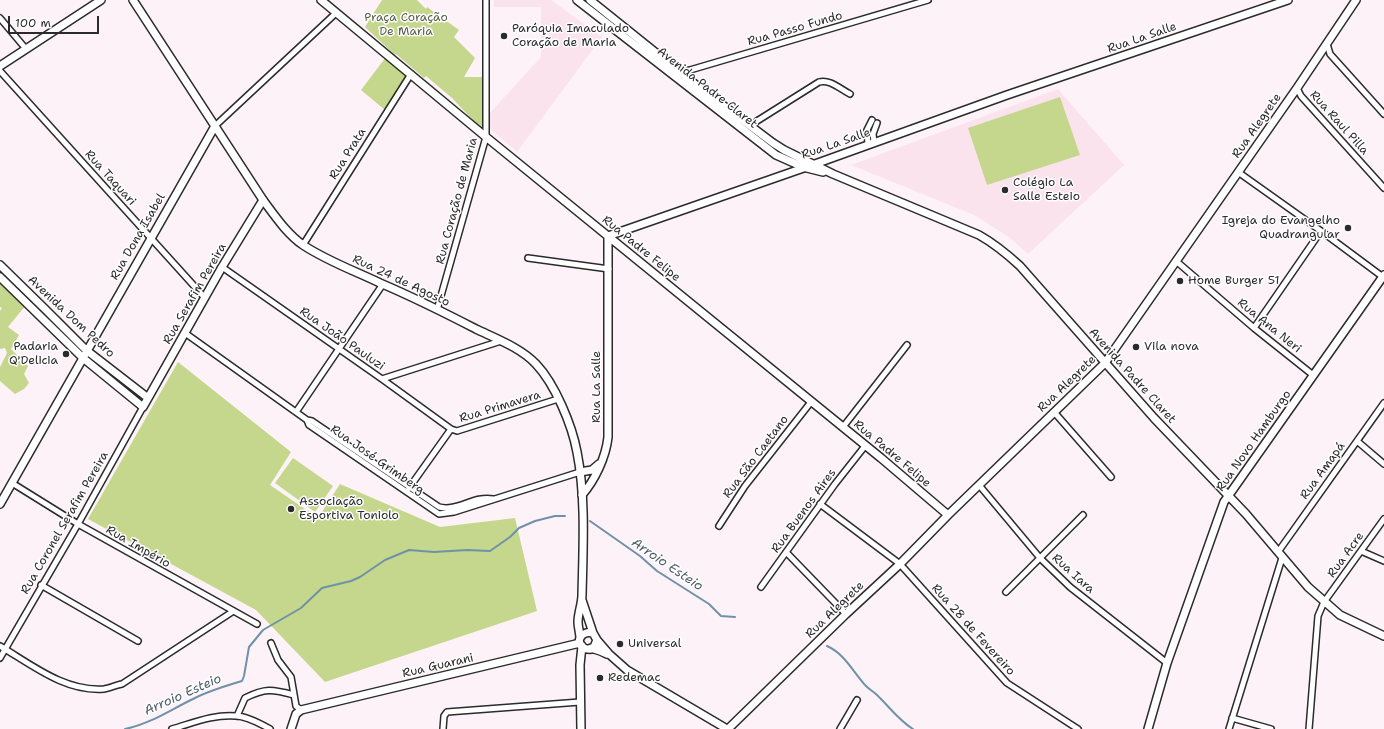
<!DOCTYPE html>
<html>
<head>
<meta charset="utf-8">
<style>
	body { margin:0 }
	#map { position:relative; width:1384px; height:729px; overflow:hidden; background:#fdf2f7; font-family:"Shantell Sans",sans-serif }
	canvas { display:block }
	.scale { position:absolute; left:8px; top:16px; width:91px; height:18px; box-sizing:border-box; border:2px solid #2b2b2b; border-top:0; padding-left:5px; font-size:12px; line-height:14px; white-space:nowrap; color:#2b2b2b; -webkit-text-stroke:3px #fff; paint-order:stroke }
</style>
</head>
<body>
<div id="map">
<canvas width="1384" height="729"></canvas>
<div class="scale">100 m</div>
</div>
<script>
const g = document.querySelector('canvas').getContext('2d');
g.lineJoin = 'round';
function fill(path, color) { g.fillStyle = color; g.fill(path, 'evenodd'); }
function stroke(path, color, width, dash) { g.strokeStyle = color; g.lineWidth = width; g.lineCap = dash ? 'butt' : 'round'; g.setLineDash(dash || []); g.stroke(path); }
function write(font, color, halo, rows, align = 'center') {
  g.font = font + ' "Shantell Sans",sans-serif'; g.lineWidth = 3; g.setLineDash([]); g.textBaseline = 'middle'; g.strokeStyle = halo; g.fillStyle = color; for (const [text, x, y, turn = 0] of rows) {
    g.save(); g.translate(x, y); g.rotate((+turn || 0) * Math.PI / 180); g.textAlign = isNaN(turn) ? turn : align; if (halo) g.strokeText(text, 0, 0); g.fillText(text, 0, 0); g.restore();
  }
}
fill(new Path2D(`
	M 494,0 L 551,0 L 602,37 L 517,152 L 488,127 L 488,115 L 541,57 L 541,7 L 494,7 Z
	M 1058,89 L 1124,165 L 1028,254 L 1009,237 L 974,215 L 851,165 Z`), '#fbe3ee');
fill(new Path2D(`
	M 382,0 L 417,0 L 426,9 L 427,7 L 459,30 L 454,37 L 475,58 L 464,77 L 482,77 L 482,130 L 452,98 L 426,76 L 424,78 L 396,54 L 395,55 L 365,27 Z
	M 386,57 L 409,75 L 385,110 L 361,90 Z
	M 1060,97 L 1080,155 L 987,185 L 968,128 Z
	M 0,277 L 26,305 L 8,327 L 19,335 L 11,349 L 28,366 L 24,374 L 29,383 L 24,389 L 15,394 L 0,381 L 0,367 L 7,353 L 5,348 L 0,349 L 0,311 L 2,308 L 0,307 Z
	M 178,362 L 291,452 L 270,485 L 318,518 L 340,484 L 440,527 L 515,518 L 537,611 L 325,682 L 256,610 L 88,519 Z
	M 293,458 L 333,486 L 315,512 L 275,483 Z`), '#c4d78c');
stroke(new Path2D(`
	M 590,521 L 640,556 L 657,571 L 709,604 L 721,616 L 735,617
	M 827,646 C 845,654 853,672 866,686 C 870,690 876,693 880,698 C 891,709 900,721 913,729
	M 125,729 C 150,724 170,710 193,699 C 208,691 225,686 242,681 L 244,676 L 249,647 L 263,630 L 301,608 L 322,588 L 351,581 L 360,577 L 385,560 L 409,550 L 434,552 L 467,550 L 490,551 L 510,537 L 519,528 L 535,521 L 555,516 L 565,516`), '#6f92a8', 2);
const minor = new Path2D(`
	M 0,18 L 26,49
	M 1327,44 L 1330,54 L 1384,114
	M 0,71 L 205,298
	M 679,72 L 690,70 L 928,0
	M 1297,88 L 1301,96 L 1384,188
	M 215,126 L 336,13
	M 751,127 L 757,121 L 819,82 C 830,79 840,89 850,94
	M 874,142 L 873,134 L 877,123
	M 868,144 L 867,130 L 872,120
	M 1238,172 L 1321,231 L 1383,277
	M 303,245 L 411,74
	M 528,258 L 609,269
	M 1176,261 L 1254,328 L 1313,375
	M 222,267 L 382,379 L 451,429
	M 437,310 L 486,137 L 486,0
	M 1254,328 L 1321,231
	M 185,333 L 307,420 L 312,421 L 439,507 C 457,512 474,495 493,499
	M 382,379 L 501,341
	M 296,412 L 383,284
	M 1054,412 L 1111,477
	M 307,420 L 309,425 L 439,514 L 454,512 L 580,472
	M 843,427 L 907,345
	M 1357,441 L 1384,464
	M 12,483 L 78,524 L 257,624
	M 979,485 L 1040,558 L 1070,587 L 1167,663
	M 409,488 L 451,429 L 457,431 L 558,399
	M 820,504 L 900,564 L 1007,683 L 1078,729
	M 719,526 L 745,486 L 811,402
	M 1361,551 L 1384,561
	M 786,552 L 846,614
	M 1278,552 L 1384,403
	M 41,585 L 138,641
	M 761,587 L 835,484 L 865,446
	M 1006,592 L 1083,515
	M 271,643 L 278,660 L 291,677 L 296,706 L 301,710
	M 0,646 C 32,665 65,692 104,689 C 110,688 116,685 122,684 L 232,612
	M 0,658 L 78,524 L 143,407
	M 237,716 L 245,698 C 265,688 272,689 294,695
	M 1232,718 L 1271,729
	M 172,729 C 193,723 214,714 236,716 C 247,716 261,724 270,729
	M 443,729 L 444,716 L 447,712 L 580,702
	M 840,729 L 857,700
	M 1229,729 L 1282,558
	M 1309,729 L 1318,616 L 1324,602 L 1384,519`);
const tertiary = new Path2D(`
	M 321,0 L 486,137 L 881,458 L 948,515
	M 608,236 L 815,164 L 1007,95 L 1288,0
	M 0,265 L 45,309 L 86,350 L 148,398
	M 0,277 L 83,358 L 143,407 L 222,267 L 263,200
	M 580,472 L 592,470 L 599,464
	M 582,495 C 595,480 606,457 608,437 L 608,236
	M 0,504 L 215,126
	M 291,729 L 296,714 L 301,710 L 580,643
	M 728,729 L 846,614 L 900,564 L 948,515 L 1105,363 L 1297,88 L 1356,0
	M 1148,729 L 1167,663 L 1224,502 L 1384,275`);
const secondary = new Path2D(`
	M 133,0 L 263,200 C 275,216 287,234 303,245 C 327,261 355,271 380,283 C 413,297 445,313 476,329 C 497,339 521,348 536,364 C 555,384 572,425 577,452 C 586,497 583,549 582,595 C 582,604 578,613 578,622 C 578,627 580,633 580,638
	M 577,0 L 776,155 L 803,167 L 823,172
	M 590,0 L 696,85 L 773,143 L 784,150 L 833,174 L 979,235 C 995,244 1007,254 1020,266 L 1154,418 L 1246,514 L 1308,587 L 1340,615 L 1384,636
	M 0,66 L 101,0
	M 582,600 L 593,633
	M 597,640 L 609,654 L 627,670 L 727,729
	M 589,649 L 594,647 L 597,640 L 593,633 C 581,630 574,643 584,648 C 587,650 591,649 594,649 C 598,650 603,652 607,654
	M 581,729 L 580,665 L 582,646`);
stroke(minor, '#2b2b2b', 8);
stroke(tertiary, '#2b2b2b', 10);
stroke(secondary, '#2b2b2b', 10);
stroke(minor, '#fff', 5);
stroke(tertiary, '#fff', 7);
stroke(secondary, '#fff', 7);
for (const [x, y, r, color] of [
	[504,36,4,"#2b2b2b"],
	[1005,190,4,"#2b2b2b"],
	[1348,228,4,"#2b2b2b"],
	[1180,281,4,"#2b2b2b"],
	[1136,347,4,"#2b2b2b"],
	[66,354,4,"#2b2b2b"],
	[291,509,4,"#2b2b2b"],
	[620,644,4,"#2b2b2b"],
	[600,678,4,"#2b2b2b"]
]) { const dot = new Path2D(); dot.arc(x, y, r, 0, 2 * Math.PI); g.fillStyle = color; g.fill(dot); stroke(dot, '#fff', 1.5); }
write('12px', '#595f48', '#fff', [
	["Praça Coração",406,18],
	["De Maria",406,32]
]);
write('12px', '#2b2b2b', '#fff', [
	["Paróquia Imaculado",512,29],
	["Coração de Maria",512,43],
	["Colégio La",1013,183],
	["Salle Esteio",1013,197],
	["Igreja do Evangelho",1340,221,"right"],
	["Quadrangular",1340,235,"right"],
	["Home Burger 51",1188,281],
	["Padaria",58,347,"right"],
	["Q'Delicia",58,361,"right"],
	["Vila nova",1144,347],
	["Associação",299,502],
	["Esportiva Toniolo",299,516],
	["Universal",628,644],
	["Redemac",608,678]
], 'left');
write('12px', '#2b2b2b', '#fff', [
	["Rua Passo Fundo",795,29,-16],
	["Rua La Salle",1142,38,-19],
	["Avenida Padre Claret",707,88,38],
	["Rua Raul Pilla",1339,123,48],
	["Rua Alegrete",1257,126,-55],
	["Rua La Salle",836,144,-19],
	["Rua Prata",348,154,-58],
	["Rua Taquari",110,178,48],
	["Rua Coração de Maria",457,201,-75],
	["Rua Dona Isabel",138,237,-60],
	["Rua Padre Felipe",641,249,39],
	["Rua 24 de Agosto",401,281,25],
	["Rua Serafim Pereira",195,294,-60],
	["Avenida Dom Pedro",71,317,43],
	["Rua Ana Neri",1269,326,39],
	["Rua João Pauluzi",342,339,35],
	["Avenida Padre Claret",1132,376,48],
	["Rua Alegrete",1067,384,-44],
	["Rua La Salle",597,387,-90],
	["Rua Primavera",500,407,-17],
	["Rua Novo Hamburgo",1254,441,-55],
	["Rua Padre Felipe",892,454,40],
	["Rua São Caetano",756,457,-53],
	["Rua José Grimberg",377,460,35],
	["Rua Amapá",1323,471,-54],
	["Rua Buenos Aires",804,511,-54],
	["Rua Coronel Serafim Pereira",65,523,-60],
	["Rua Império",138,547,30],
	["Rua Acre",1346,555,-54],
	["Rua Iara",1073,574,42],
	["Rua Alegrete",835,610,-44],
	["Rua 28 de Fevereiro",973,630,48],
	["Rua Guarani",438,666,-13]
]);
write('italic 13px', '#4d5e6a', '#fff', [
	["Arroio Esteio",667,565,34],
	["Arroio Esteio",183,695,-24]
]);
</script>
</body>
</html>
